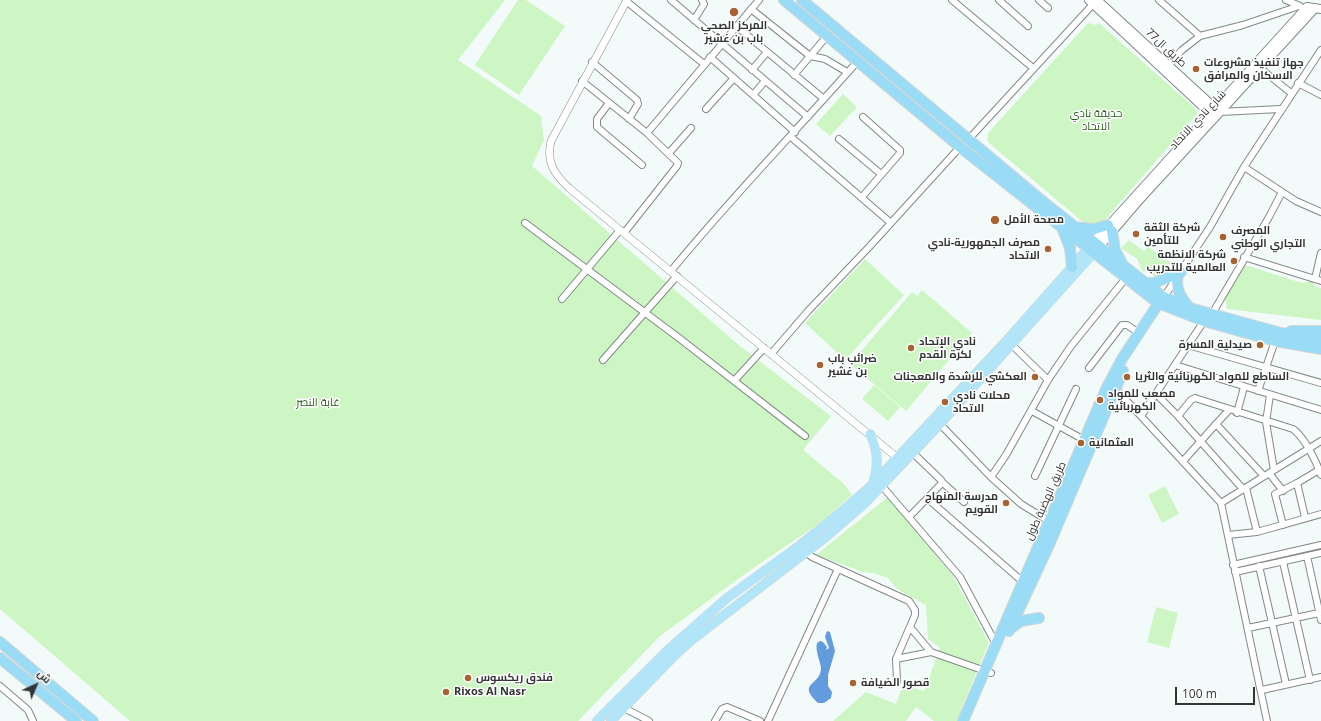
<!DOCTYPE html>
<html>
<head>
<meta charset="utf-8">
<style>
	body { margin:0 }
	#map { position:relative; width:1321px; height:721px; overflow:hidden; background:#f3fafa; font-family:"Open Sans",Cairo,sans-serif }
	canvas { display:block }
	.north { position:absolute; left:16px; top:665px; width:40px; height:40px; -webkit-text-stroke:3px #fff; paint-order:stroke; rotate:44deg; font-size:11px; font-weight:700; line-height:16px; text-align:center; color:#333535 }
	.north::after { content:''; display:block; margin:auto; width:14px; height:18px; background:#333535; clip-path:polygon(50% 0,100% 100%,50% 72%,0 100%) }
	.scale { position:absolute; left:1175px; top:687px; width:80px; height:18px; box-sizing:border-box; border:2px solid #333535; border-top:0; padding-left:5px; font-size:12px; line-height:14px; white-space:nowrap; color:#333535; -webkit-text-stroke:3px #fff; paint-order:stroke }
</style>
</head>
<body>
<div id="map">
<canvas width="1321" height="721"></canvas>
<div class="north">ش</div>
<div class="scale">100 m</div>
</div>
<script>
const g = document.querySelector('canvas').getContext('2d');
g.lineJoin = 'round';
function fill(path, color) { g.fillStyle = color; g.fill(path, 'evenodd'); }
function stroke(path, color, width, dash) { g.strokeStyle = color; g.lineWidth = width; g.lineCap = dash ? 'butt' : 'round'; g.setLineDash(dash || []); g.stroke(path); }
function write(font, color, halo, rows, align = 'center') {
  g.font = font + ' "Open Sans",Cairo,sans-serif'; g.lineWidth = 3; g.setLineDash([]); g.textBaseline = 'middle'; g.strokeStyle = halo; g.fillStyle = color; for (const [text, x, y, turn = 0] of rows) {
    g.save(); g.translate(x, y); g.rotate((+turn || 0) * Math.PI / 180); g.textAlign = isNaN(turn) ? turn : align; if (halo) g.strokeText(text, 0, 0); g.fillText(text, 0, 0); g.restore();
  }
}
fill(new Path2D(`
	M 0,0 L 505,0 L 458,60 L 541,116 L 544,140 L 532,166 L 741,347 L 831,416 L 803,450 L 844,484 L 852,495 L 820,523 L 749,571 L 660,636 L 578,721 L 130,721 L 0,609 Z
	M 518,0 L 526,0 L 565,26 L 519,95 L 475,65 Z
	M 1088,23 L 1096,25 L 1099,23 L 1196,109 L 1197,114 L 1103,222 L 1089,227 L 989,143 L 987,139 L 988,133 Z
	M 843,94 L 857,107 L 830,136 L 816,124 Z
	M 1129,240 L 1144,251 L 1148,247 L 1171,263 L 1155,277 L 1147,270 L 1143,272 L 1137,259 L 1121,248 Z
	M 865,259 L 904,295 L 845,360 L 805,323 Z
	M 1245,265 L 1302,283 L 1313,280 L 1314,286 L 1321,288 L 1321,320 L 1227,309 L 1225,296 Z
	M 922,290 L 972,333 L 906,411 L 850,364 L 912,292 L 917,296 Z
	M 874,385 L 900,407 L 888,421 L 862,399 Z
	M 1165,486 L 1179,514 L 1162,523 L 1148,495 Z
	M 888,497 L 953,576 L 989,643 L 962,707 L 958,721 L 934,721 L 916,707 L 906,721 L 833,721 L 866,692 L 896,704 L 903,685 L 924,691 L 940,648 L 928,639 L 926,605 L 897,589 L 888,578 L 873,573 L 863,572 L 816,555 Z
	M 1156,607 L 1178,613 L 1169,648 L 1147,642 Z`), '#cdf6c4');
fill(new Path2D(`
	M 827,631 L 830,632 L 835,651 L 828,675 L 828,686 L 832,692 L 831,698 L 824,703 L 818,703 C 796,682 821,686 821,668 C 820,660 815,651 817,643 L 820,641 L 823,642 L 827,647 L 826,650 L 829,648 L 825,637 Z`), '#629cde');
const minor = new Path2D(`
	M 671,0 L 808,117
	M 952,0 L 1033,68
	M 999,0 L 1028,26
	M 1039,0 L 1048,8
	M 1159,0 L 1200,36
	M 1286,0 L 1300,6
	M 626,1 L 704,64
	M 751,9 L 810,56 L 825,59 L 847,72
	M 694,20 L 704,4 L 702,0
	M 736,26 L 824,99
	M 710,57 L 795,132
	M 592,62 L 637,100 L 638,104 L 629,119
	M 1169,65 L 1182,50 L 1200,36 L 1243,25 L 1299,6
	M 1260,68 L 1291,93
	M 752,70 L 767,52
	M 794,75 L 827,36
	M 582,81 L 647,133 L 678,163 L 677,166 L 624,233
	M 1298,83 L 1321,95
	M 753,95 L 765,81
	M 609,103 L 597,119 L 597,127 L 642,165
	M 706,109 L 734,78
	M 1220,112 L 1280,109
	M 647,133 L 759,0
	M 791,137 L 891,223
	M 839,139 L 881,174
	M 968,140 L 1096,1
	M 669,153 L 691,128
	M 1244,167 L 1296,201 L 1321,212
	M 862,197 L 900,153 L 900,150 L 863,117
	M 525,223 L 679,338 L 805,436
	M 1244,257 L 1321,281
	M 671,271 C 730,199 795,132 857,62
	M 1315,279 L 1321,253
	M 1163,297 L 1168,291 L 1210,227 L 1244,167 L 1321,50
	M 562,299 L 620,230
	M 1212,314 L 1269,217 L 1282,192
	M 1188,345 L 1321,383
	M 771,354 L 808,311 L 870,246 L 960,147
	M 603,360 L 677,276
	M 1175,365 L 1321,410
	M 1089,368 L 1122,325 L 1127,325 L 1139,333
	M 1048,380 L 1071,346 L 1126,278
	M 734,381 L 764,348
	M 1115,388 L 1221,503 L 1267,721
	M 1258,391 L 1275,341
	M 1156,394 L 1178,416 L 1243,489
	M 1270,395 L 1266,422 L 1274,470
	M 1032,411 L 1086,441
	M 1237,413 L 1244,387
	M 1141,416 L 1204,321
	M 1178,416 L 1191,400 L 1195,398 L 1293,429 C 1305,438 1316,461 1321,475
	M 940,424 L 991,477 L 1006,455 L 1048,380 L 1012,345
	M 1216,424 L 1229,410
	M 1184,460 L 1216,424 L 1263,475
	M 1269,473 L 1283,491
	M 1035,476 L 1076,389
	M 991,477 L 1021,504 L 1052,523
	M 942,482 L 964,502
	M 882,486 L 960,577 L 996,644
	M 1246,488 L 1257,532
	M 928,499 L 1023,582
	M 1221,503 L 1321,441
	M 910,516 L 942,483 L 941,480 L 913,453
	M 1305,517 L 1297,483 L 1319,470
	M 1283,525 L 1275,494 L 1297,483
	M 1228,535 L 1257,532 L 1321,514
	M 803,550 L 812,557 L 909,601 L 915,610 L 915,615 L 896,659 L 897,681
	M 1307,556 L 1321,620
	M 1283,562 L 1310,680
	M 1233,565 L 1321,545
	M 1259,566 L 1286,684
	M 1235,572 L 1321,553
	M 910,627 L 931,652 L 991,673
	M 1248,628 L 1319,613
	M 896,659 L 931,652
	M 0,686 L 28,710 L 33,721
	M 1262,690 L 1321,677
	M 624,708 L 649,721
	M 715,721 L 722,709 L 727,707 L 760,721
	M 768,721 L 838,569`);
const tertiary = new Path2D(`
	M 627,0 L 551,141 C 546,162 554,174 569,188 L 900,460`);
const secondary = new Path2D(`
	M 1089,0 L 1212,115
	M 1097,0 L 1218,111
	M 1093,243 L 1307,7 L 1321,9
	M 1099,247 L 1140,199 L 1315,8`);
const primary = new Path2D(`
	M 870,434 C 878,450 879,466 873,483
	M 597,721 L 669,649 L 727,598 L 799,546 L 840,513 L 872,485 L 1009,338 L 1093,243
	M 611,721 L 675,655 L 693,639 L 827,536 L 864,504 L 940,424 L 1098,248`);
const trunk = new Path2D(`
	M 784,0 L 960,147 L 1158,303 L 1204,321 L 1275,341 L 1321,349
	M 802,0 L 1046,204 L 1163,297 L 1190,308 L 1281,333 L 1321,340
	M 1074,227 L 1094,229 L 1108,225
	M 1063,230 L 1070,248 L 1072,267
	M 1112,231 L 1115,250 L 1122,263
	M 1178,275 C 1175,288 1180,297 1189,307
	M 1144,283 L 1154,283 L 1181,272
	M 1291,331 L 1321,331
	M 1011,628 L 1021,621 L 1039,618
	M 1009,631 L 1049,545 L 1123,371
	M 0,642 L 93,721
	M 0,658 L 76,721
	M 963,721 L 1107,387 L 1122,359 L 1162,298`);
stroke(minor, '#838888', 8);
stroke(tertiary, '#838888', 8);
stroke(secondary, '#838888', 10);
stroke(primary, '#d6d7d7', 10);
stroke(trunk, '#d6d7d7', 12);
stroke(minor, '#fff', 6);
stroke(tertiary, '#fff', 7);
stroke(secondary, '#fff', 8);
stroke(primary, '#b3e5f8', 9);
stroke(trunk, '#9adcf6', 10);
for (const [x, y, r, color] of [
	[734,12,5,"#a66331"],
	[1196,69,4,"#a66331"],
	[995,220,5,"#a66331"],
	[1136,234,4,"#a66331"],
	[1223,237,4,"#a66331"],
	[1048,249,4,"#a66331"],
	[1234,261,4,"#a66331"],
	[1260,345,4,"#a66331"],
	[911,348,4,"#a66331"],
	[820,365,4,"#a66331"],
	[1035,377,4,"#a66331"],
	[1127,377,4,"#a66331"],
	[1100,400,4,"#a66331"],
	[945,402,4,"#a66331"],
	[1081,443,4,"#a66331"],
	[1006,503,4,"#a66331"],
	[468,678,4,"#a66331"],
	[853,683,4,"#a66331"],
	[446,692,4,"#a66331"]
]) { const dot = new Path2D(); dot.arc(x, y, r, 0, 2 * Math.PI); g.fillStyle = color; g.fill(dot); stroke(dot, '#fff', 1.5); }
write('bold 11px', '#333535', '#fff', [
	["المركز الصحي",734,26,"center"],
	["باب بن غشير",734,39,"center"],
	["جهاز تنفيذ مشروعات",1204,63],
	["الاسكان والمرافق",1204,76],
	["مصحة الأمل",1004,220],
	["شركة الثقة",1144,228],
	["للتأمين",1144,241],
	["المصرف",1231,231],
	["التجاري الوطني",1231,244],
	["مصرف الجمهورية-نادي",1040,243,"right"],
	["الاتحاد",1040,256,"right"],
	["شركة الانظمة",1226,255,"right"],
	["العالمية للتدريب",1226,268,"right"],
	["نادي الإتحاد",919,342],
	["لكرة القدم",919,355],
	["صيدلية المسرة",1252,345,"right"],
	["ضرائب باب",828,359],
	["بن غشير",828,372],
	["العكشي للرشدة والمعجنات",1027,377,"right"],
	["الساطع للمواد الكهربائية والثريا",1135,377],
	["مصعب للمواد",1108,394],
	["الكهربائية",1108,407],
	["محلات نادي",953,396],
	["الاتحاد",953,409],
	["العثمانية",1089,443],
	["مدرسة المنهاج",998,497,"right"],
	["القويم",998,510,"right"],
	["فندق ريكسوس",476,678],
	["قصور الضيافة",861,683],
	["Rixos Al Nasr",454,692]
], 'left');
write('11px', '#333535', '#fff', [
	["طريق ال77",1166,48,43],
	["شارع نادي الاتحاد",1198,120,-47],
	["طريق الهضبة طول",1046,501,-66]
]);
write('11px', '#275f19', '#fff', [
	["حديقة نادي",1096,114],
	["الاتحاد",1096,127],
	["غابة النصر",318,403]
]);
</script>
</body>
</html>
